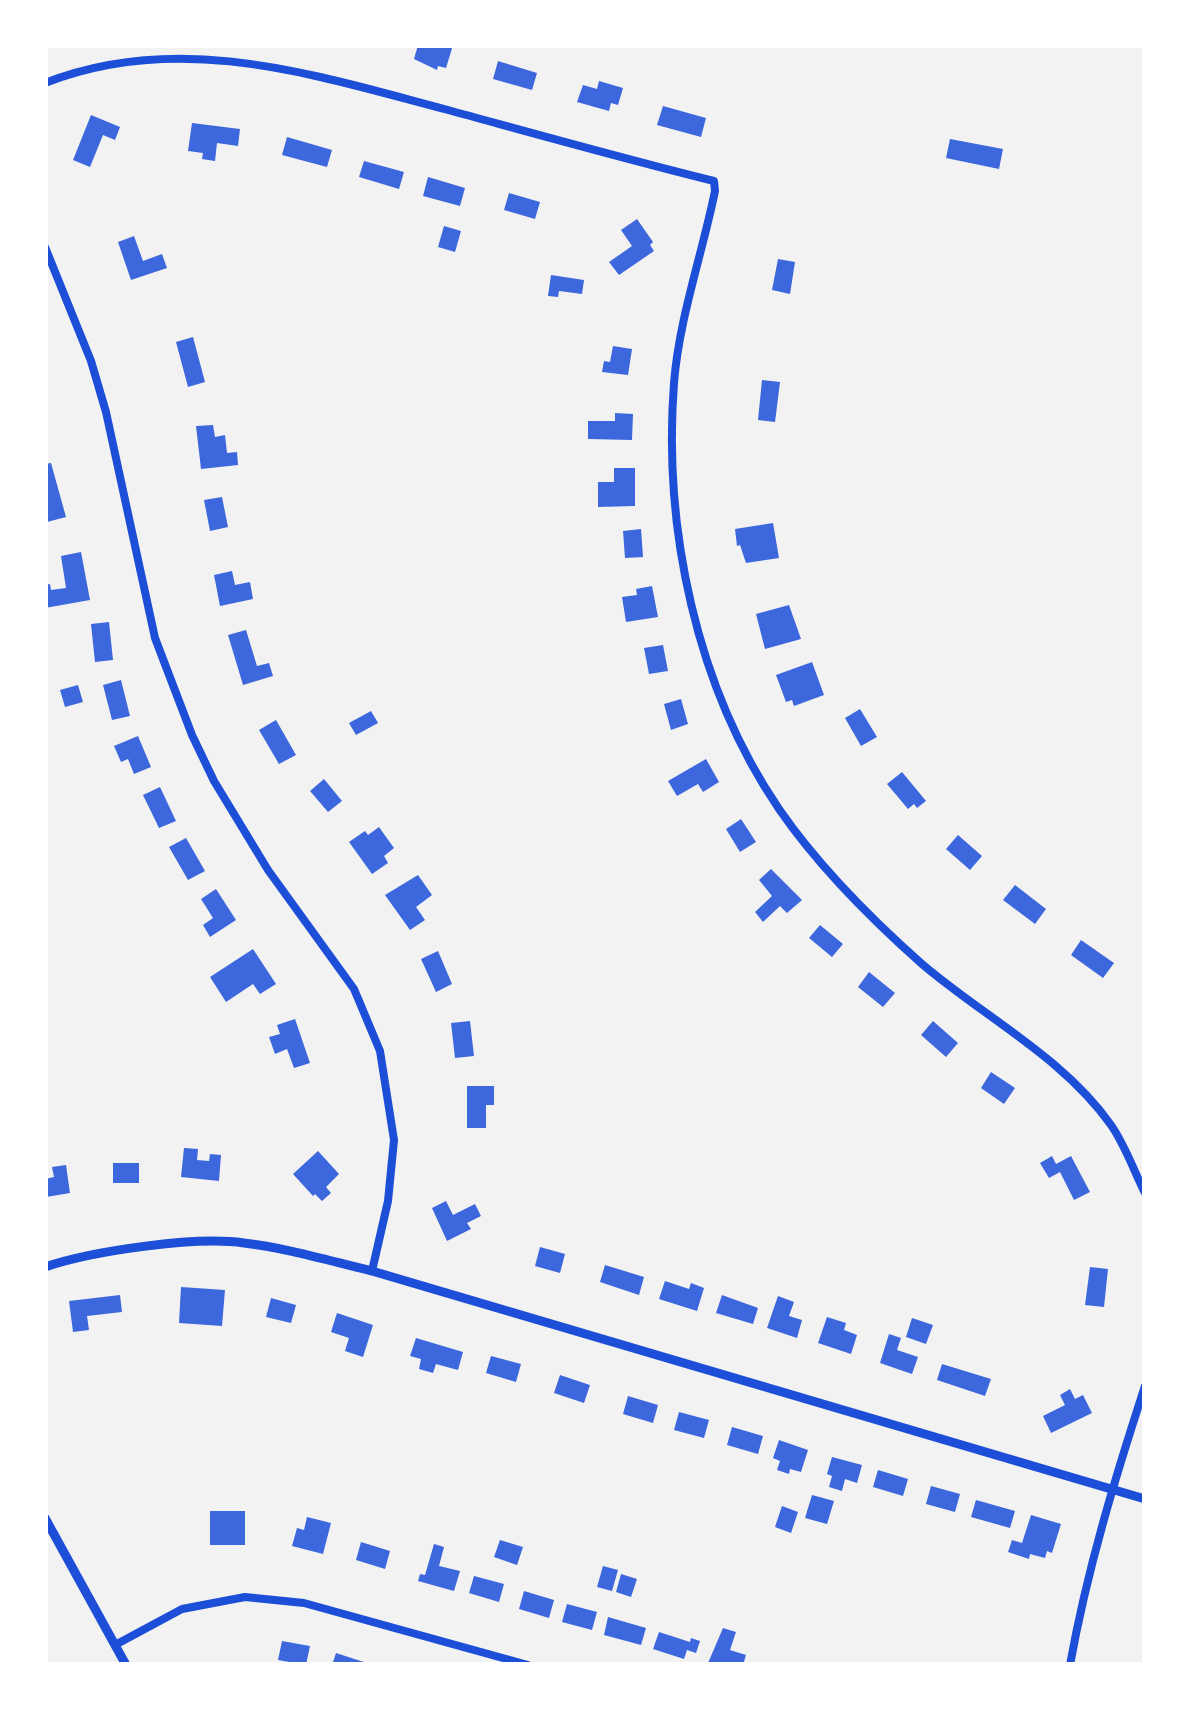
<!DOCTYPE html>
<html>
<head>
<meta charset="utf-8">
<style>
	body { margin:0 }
	#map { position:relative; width:1190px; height:1710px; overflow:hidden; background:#f2f2f2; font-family:Raleway,sans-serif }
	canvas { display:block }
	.frame { position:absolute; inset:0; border:48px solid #fff; pointer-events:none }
</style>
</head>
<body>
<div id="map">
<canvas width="1190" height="1710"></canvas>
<div class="frame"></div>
</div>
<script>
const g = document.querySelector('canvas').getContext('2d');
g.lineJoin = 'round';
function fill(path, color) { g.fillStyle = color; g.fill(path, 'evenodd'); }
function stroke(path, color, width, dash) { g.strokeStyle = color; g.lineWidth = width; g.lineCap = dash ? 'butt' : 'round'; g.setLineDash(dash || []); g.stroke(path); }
fill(new Path2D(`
	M 418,45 L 453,45 L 446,68 L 438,66 L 437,70 L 414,59 Z
	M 498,61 L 537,73 L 532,90 L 493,79 Z
	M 599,81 L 623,88 L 618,105 L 611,103 L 609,111 L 577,102 L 583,85 L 597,89 Z
	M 663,106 L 706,118 L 701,137 L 657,125 Z
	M 91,115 L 120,127 L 115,140 L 103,135 L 90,167 L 73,160 Z
	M 192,123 L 240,129 L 238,146 L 217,143 L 215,161 L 202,159 L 203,153 L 188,151 Z
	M 287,137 L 332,150 L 327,167 L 282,155 Z
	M 950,139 L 1003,149 L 999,169 L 946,158 Z
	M 364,161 L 404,172 L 399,189 L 359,177 Z
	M 428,177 L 465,188 L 460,206 L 423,196 Z
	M 509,193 L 540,202 L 535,219 L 504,210 Z
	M 637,219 L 653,242 L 650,245 L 654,251 L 619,275 L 609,262 L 632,246 L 621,230 Z
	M 444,226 L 461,231 L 455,252 L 438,247 Z
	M 134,236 L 143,261 L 162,254 L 167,268 L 131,280 L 118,242 Z
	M 778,259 L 795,262 L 790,294 L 772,290 Z
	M 551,275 L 584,280 L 582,294 L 559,291 L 558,297 L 548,296 Z
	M 193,337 L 205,382 L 188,387 L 176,342 Z
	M 613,346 L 632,349 L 628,375 L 602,372 L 604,361 L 610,362 Z
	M 762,380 L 780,382 L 775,422 L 758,420 Z
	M 615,413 L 633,414 L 632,440 L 588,439 L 588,421 L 615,421 Z
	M 213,425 L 215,437 L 225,435 L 227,453 L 237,452 L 238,465 L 201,469 L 196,426 Z
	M 51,463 L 66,517 L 47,522 L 45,464 Z
	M 614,468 L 635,468 L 635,506 L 598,507 L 598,482 L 614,482 Z
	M 222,497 L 228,527 L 210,531 L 204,500 Z
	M 773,523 L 779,558 L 746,563 L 740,545 L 737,546 L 735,529 Z
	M 641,529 L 643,557 L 625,558 L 623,531 Z
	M 81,552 L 90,600 L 45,608 L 45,585 L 50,584 L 51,590 L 66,588 L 61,556 Z
	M 232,571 L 235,585 L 250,582 L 253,599 L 220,606 L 214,575 Z
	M 652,586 L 658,617 L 626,622 L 622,597 L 637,595 L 636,589 Z
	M 789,605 L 801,639 L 765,649 L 756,614 Z
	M 109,622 L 113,660 L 95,662 L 91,624 Z
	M 246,630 L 257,666 L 269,663 L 273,676 L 243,685 L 228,635 Z
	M 663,645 L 668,671 L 649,674 L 644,648 Z
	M 812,662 L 824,695 L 794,706 L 792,700 L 786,702 L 776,675 Z
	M 121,680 L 130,716 L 112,720 L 103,685 Z
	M 78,685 L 83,702 L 65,707 L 60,690 Z
	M 681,699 L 688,724 L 671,730 L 664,704 Z
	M 860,709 L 877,737 L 861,746 L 845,718 Z
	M 371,711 L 378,723 L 356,735 L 349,723 Z
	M 276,720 L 296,755 L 279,764 L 259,730 Z
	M 138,736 L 151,767 L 134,774 L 128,759 L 121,762 L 114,746 Z
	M 706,759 L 719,782 L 703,792 L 698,784 L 677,796 L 668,781 Z
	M 902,772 L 926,801 L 917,808 L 914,804 L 908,809 L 887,784 Z
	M 324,779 L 342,801 L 328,812 L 310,791 Z
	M 160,787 L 176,821 L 159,828 L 143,795 Z
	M 741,819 L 756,842 L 740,852 L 726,829 Z
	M 379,827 L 394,848 L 384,856 L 388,863 L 372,874 L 349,842 L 365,831 L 368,835 Z
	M 958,835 L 982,856 L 970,870 L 946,849 Z
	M 186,838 L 205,871 L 188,880 L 169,847 Z
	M 771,869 L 802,900 L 787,913 L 780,906 L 763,922 L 755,912 L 772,896 L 759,880 Z
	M 418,875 L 432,895 L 416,907 L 425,920 L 410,930 L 385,895 Z
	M 1015,885 L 1046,909 L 1035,924 L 1003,900 Z
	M 216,889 L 236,920 L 210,937 L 203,925 L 213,918 L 201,899 Z
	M 820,925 L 843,944 L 832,957 L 809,938 Z
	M 1081,940 L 1114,963 L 1103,978 L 1071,955 Z
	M 253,949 L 276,984 L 260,994 L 253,984 L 226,1002 L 210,977 Z
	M 438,951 L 452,984 L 436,992 L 421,959 Z
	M 869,972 L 895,993 L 883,1007 L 858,987 Z
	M 295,1019 L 310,1063 L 294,1068 L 287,1049 L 275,1054 L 269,1037 L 280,1034 L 277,1025 Z
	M 470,1021 L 474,1056 L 455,1058 L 451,1023 Z
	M 933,1021 L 958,1043 L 946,1057 L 921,1035 Z
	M 991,1072 L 1015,1088 L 1004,1104 L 981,1088 Z
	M 467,1086 L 494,1086 L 494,1105 L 486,1105 L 486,1128 L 467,1128 Z
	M 184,1148 L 198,1149 L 197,1160 L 209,1161 L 210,1154 L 221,1155 L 219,1181 L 181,1177 Z
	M 318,1151 L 339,1174 L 326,1187 L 331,1193 L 322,1201 L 315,1194 L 313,1196 L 293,1174 Z
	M 1052,1156 L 1056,1164 L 1071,1156 L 1090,1192 L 1074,1200 L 1060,1172 L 1049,1178 L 1040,1163 Z
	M 113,1163 L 139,1163 L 139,1183 L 113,1183 Z
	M 66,1165 L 70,1193 L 46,1197 L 45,1179 L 54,1177 L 52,1167 Z
	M 446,1201 L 453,1215 L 475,1204 L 481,1216 L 467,1223 L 471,1229 L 447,1241 L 432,1208 Z
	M 540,1247 L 565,1254 L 560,1273 L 535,1266 Z
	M 605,1265 L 644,1277 L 639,1295 L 600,1282 Z
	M 1090,1267 L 1108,1269 L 1104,1307 L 1085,1305 Z
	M 665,1281 L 689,1289 L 691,1283 L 704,1288 L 697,1311 L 659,1299 Z
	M 181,1287 L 225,1290 L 222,1326 L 179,1323 Z
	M 120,1295 L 122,1312 L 87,1316 L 89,1330 L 73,1332 L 69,1301 Z
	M 722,1295 L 758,1308 L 753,1324 L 716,1313 Z
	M 778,1296 L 794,1302 L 789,1316 L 802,1320 L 797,1338 L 767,1328 Z
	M 271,1298 L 296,1305 L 291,1323 L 266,1317 Z
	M 337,1313 L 373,1325 L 363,1357 L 345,1351 L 349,1338 L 331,1332 Z
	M 827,1317 L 846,1323 L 844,1330 L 857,1335 L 851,1354 L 818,1343 Z
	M 912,1318 L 933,1325 L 926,1344 L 906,1337 Z
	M 889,1334 L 901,1338 L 897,1350 L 918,1357 L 912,1374 L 880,1363 Z
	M 416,1338 L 463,1352 L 458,1370 L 436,1364 L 433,1373 L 419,1369 L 421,1359 L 410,1356 Z
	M 491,1356 L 521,1364 L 516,1382 L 486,1373 Z
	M 942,1364 L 991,1379 L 985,1396 L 937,1380 Z
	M 560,1375 L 590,1385 L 584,1403 L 554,1393 Z
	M 1070,1389 L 1075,1399 L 1083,1395 L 1092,1413 L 1051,1433 L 1043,1416 L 1065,1405 L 1060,1395 Z
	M 628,1396 L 658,1405 L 653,1423 L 623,1414 Z
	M 679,1412 L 709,1420 L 704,1438 L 674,1430 Z
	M 732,1427 L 763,1436 L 758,1454 L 727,1445 Z
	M 779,1440 L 808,1450 L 801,1472 L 790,1469 L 789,1474 L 777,1470 L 780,1461 L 773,1458 Z
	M 832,1457 L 862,1465 L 857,1483 L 845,1479 L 842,1491 L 829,1487 L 832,1476 L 827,1474 Z
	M 878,1470 L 908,1479 L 903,1496 L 873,1487 Z
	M 931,1486 L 960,1494 L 955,1512 L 926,1504 Z
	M 812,1495 L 834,1501 L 827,1524 L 805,1518 Z
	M 976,1500 L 1015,1511 L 1010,1528 L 971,1517 Z
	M 782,1506 L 798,1512 L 791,1533 L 775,1527 Z
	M 210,1511 L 245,1511 L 245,1545 L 210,1545 Z
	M 1031,1515 L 1061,1524 L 1052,1553 L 1047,1551 L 1045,1558 L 1030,1554 L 1029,1559 L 1008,1552 L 1012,1540 L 1022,1543 Z
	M 307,1517 L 331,1523 L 323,1554 L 292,1546 L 297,1528 L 304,1530 Z
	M 500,1540 L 523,1547 L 517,1565 L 494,1557 Z
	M 361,1542 L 390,1551 L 385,1569 L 356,1560 Z
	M 434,1544 L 444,1547 L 439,1566 L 460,1571 L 454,1591 L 418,1581 L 420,1574 L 425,1575 Z
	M 603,1566 L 618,1570 L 612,1591 L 597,1587 Z
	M 621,1574 L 637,1579 L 631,1597 L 616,1592 Z
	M 474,1576 L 504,1584 L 499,1602 L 469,1593 Z
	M 524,1591 L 554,1600 L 549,1618 L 519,1609 Z
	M 567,1604 L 597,1612 L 592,1630 L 562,1622 Z
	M 608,1617 L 646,1628 L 641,1645 L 604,1635 Z
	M 723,1628 L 736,1632 L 730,1650 L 746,1655 L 743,1665 L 708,1663 Z
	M 659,1632 L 690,1642 L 691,1638 L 700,1641 L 696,1653 L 687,1650 L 684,1659 L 653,1649 Z
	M 282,1641 L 310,1646 L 306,1665 L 278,1660 Z
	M 336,1653 L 370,1664 L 370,1665 L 332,1665 Z`), '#3d67dc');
stroke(new Path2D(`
	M 45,83 C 180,30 315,75 448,110 C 536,134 625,159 714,181 L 715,191 C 702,255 679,319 674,383 C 663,528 696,687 779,809 C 819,867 869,917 922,964 C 984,1017 1063,1057 1111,1125 C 1125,1145 1134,1171 1145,1193
	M 45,247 L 91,361 L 106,412 L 155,638 L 192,735 L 214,781 L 268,870 L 354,989 L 380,1051 L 394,1140 L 388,1201 L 372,1271
	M 115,1645 L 182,1609 L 245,1597 L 304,1603 L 528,1665
	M 1070,1665 C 1087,1570 1115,1478 1145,1386`), '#1d4ed8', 8);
stroke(new Path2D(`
	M 45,1267 C 92,1251 195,1236 244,1243 C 287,1248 330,1261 372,1271 L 1145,1499
	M 45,1518 L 126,1665`), '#1d4ed8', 9);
</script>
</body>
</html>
